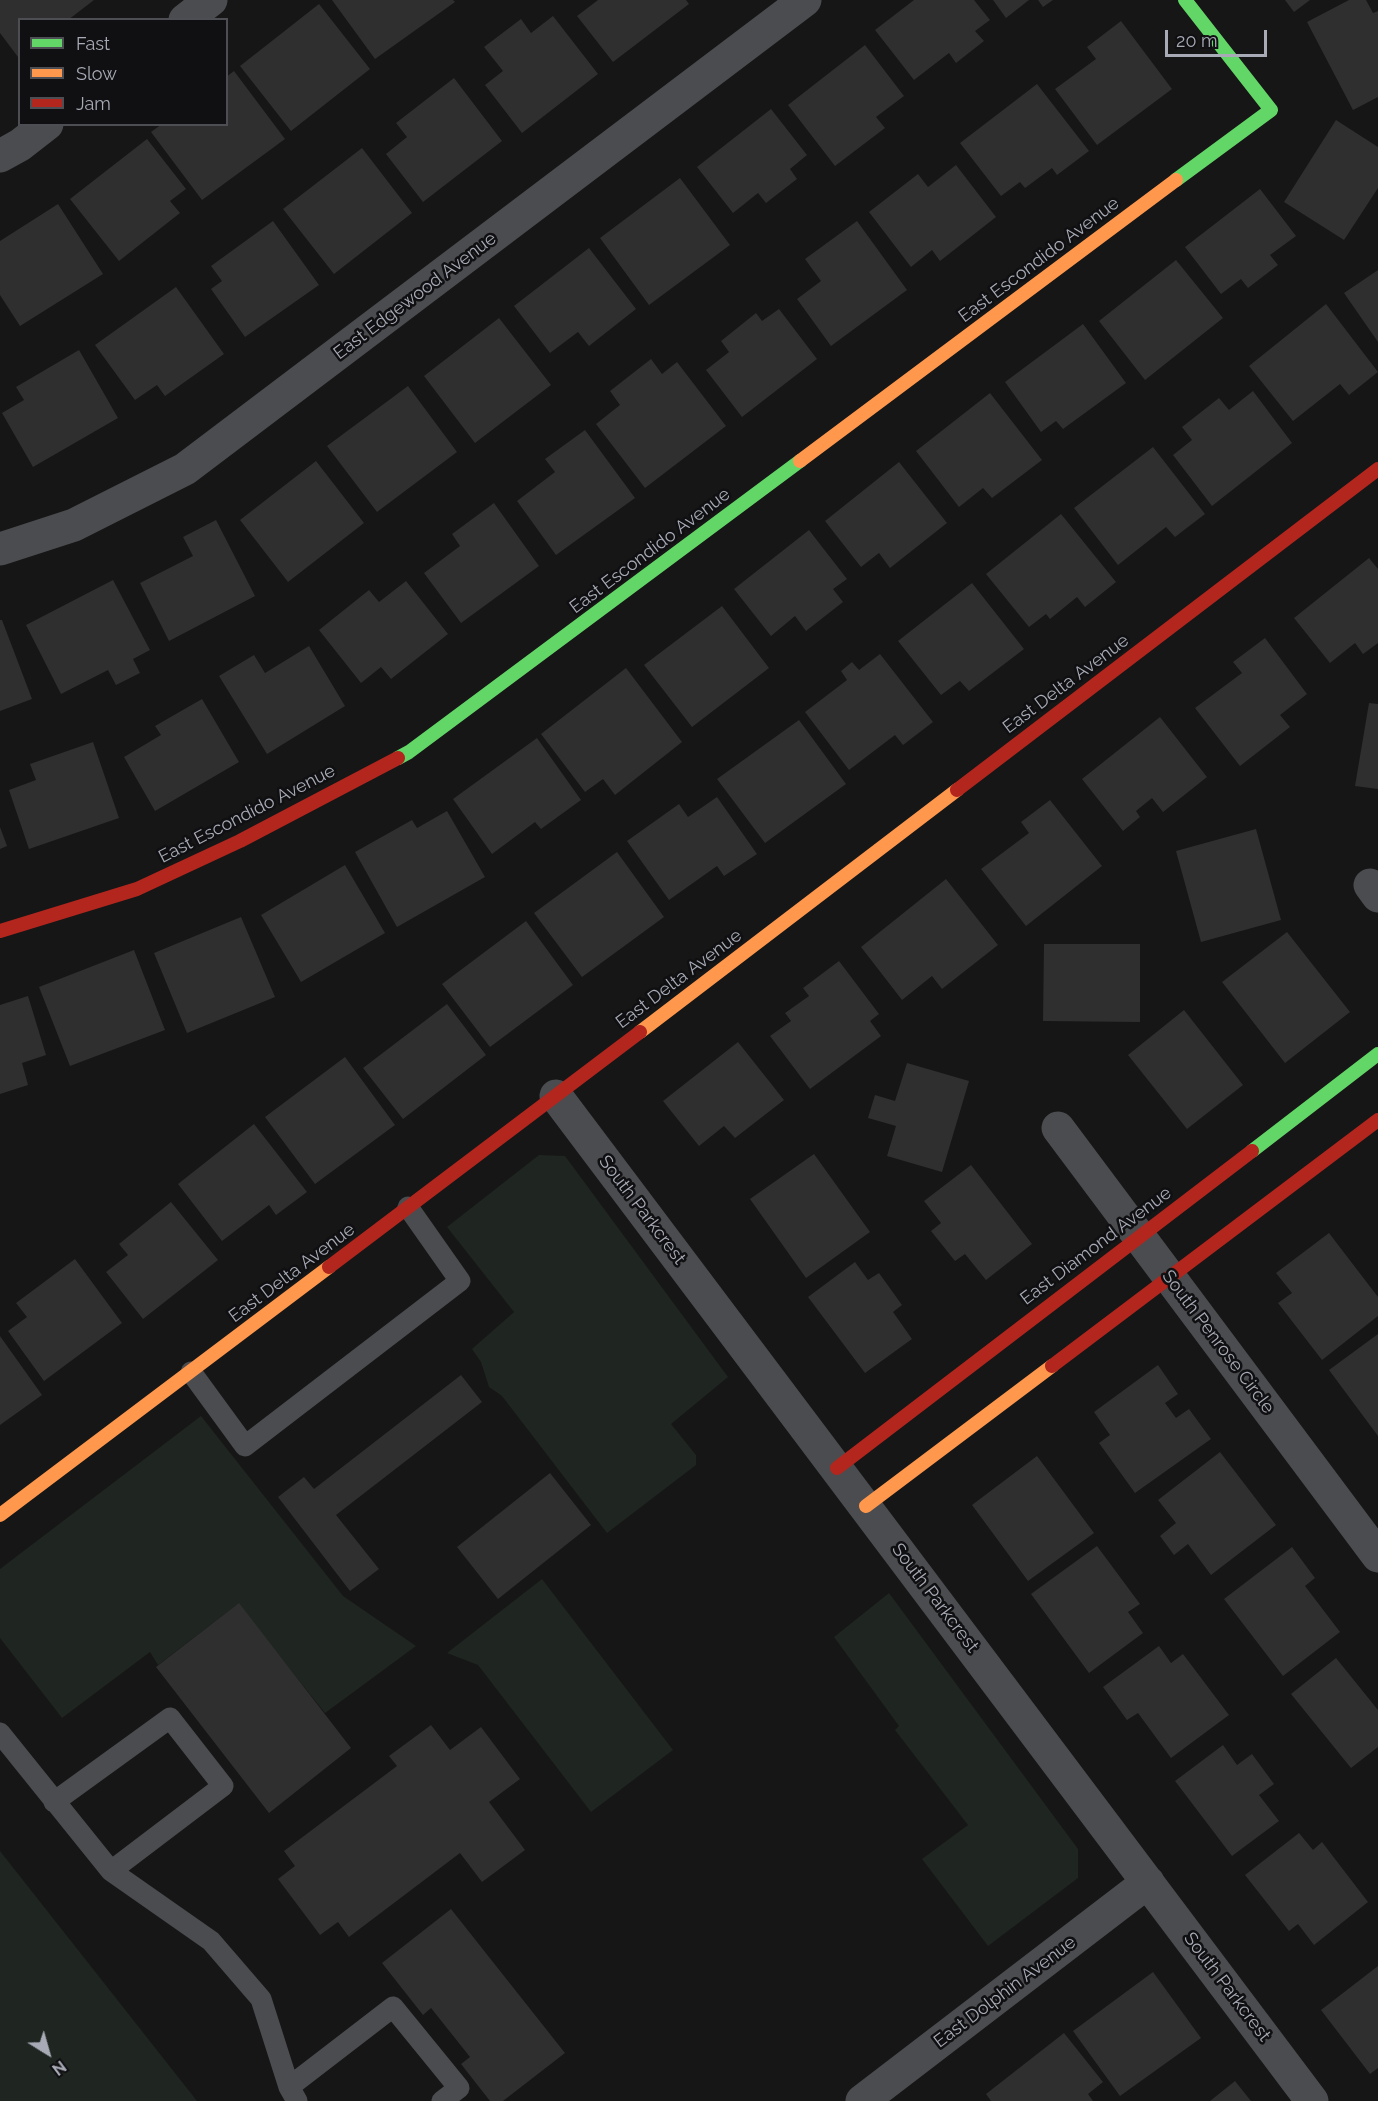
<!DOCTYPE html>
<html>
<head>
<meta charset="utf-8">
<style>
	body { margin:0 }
	#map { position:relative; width:1378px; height:2101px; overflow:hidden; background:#161616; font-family:Raleway,sans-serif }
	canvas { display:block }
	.legend { position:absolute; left:18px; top:18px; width:210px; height:108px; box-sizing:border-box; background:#101012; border:2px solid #4d4e54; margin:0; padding:8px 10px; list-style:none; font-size:18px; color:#a8abb6 }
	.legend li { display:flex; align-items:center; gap:12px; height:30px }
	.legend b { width:30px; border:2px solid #4d4e54 }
	.north { position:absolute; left:18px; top:2023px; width:60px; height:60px; -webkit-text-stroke:4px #101012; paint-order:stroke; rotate:143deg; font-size:16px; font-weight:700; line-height:24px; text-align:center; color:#a8abb6 }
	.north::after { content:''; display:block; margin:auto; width:21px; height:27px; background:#a8abb6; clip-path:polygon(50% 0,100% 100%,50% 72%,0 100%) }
	.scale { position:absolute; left:1165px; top:30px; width:102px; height:27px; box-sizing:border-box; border:3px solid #a8abb6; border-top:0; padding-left:8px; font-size:18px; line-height:21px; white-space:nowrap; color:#a8abb6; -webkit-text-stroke:4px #101012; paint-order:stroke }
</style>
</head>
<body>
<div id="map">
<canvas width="1378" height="2101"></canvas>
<ul class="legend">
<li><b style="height:8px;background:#63d668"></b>Fast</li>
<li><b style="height:8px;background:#ff974d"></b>Slow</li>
<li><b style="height:8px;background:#b3261e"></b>Jam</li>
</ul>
<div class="north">N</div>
<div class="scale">20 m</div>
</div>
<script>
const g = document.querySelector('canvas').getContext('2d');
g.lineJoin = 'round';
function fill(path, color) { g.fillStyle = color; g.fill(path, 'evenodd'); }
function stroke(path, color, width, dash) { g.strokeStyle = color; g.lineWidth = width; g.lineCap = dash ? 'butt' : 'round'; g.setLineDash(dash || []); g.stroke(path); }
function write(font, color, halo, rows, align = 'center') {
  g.font = font + ' Raleway,sans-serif'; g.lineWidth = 5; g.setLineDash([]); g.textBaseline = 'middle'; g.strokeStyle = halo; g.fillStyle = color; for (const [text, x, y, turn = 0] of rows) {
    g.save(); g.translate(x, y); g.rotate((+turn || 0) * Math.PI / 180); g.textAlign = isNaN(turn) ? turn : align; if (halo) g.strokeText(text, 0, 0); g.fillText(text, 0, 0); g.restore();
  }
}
fill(new Path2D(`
	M 539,1155 L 565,1156 L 728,1377 L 671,1424 L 696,1455 L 696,1465 L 607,1533 L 502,1396 L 489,1387 L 481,1362 L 472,1349 L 514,1312 L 447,1227 Z
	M 201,1416 L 343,1596 L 416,1646 L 325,1713 L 238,1604 L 158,1665 L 150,1652 L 62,1718 L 0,1638 L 0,1569 Z
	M 542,1579 L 673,1750 L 591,1812 L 478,1665 L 447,1653 Z
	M 889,1593 L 1078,1849 L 1078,1878 L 988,1946 L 922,1859 L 968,1825 L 895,1730 L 899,1726 L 834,1637 Z
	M 0,1851 L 197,2101 L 0,2101 Z`), '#1f2520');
fill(new Path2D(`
	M 0,0 L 94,0 L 68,20 L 20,20 L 18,57 L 0,33 Z
	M 332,0 L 453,0 L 455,2 L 375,59 Z
	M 598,0 L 686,0 L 689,4 L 613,62 L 577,16 Z
	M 914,0 L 974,0 L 990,20 L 975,31 L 984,41 L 956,63 L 949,53 L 914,80 L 875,30 Z
	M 993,0 L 1029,0 L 1006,18 Z
	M 1038,0 L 1053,0 L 1043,7 Z
	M 1285,0 L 1310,0 L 1294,12 Z
	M 1349,0 L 1366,0 L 1373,13 L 1378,11 L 1378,97 L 1353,110 L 1307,22 Z
	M 319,4 L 370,69 L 291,131 L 240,66 Z
	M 553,16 L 598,74 L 522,133 L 485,85 L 503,71 L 484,47 L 521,19 L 531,33 Z
	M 1121,21 L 1172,89 L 1097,145 L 1055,89 L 1096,59 L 1087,47 Z
	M 865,45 L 904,96 L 876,117 L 885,128 L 835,166 L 788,105 Z
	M 234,71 L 285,139 L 202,200 L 151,132 L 162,124 L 226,124 L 226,77 Z
	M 454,78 L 502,141 L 423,202 L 386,154 L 407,137 L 396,123 Z
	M 1037,84 L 1089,151 L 1057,175 L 1052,168 L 1025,188 L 1020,182 L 1001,196 L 960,143 Z
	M 771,109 L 807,155 L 790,169 L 797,179 L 766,203 L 758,193 L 733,213 L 697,167 Z
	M 1336,120 L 1378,147 L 1378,188 L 1344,240 L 1284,202 Z
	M 147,139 L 186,189 L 170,201 L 180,213 L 119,261 L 70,199 Z
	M 362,148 L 412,213 L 334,274 L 283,209 Z
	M 956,165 L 996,217 L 940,261 L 932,250 L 911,267 L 869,212 L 918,174 L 928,187 Z
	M 680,178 L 730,245 L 649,305 L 600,238 Z
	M 1260,189 L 1296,236 L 1270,255 L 1278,265 L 1248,288 L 1241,279 L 1221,294 L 1185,247 Z
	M 58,204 L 103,274 L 20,326 L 0,295 L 0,241 Z
	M 273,221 L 319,285 L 245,337 L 211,289 L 222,281 L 211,266 Z
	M 857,221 L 907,290 L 831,346 L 797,299 L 821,281 L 805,259 Z
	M 589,248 L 636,309 L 589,346 L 578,332 L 550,353 L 514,306 Z
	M 1176,260 L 1223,318 L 1145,380 L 1099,321 Z
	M 1378,270 L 1378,342 L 1344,293 Z
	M 176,287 L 224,354 L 165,396 L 157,385 L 135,400 L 95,345 Z
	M 1326,304 L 1378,372 L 1349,395 L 1340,384 L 1293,421 L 1249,366 Z
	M 779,309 L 817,359 L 742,417 L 706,370 L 729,352 L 721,341 L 756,313 L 762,321 Z
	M 499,318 L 551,385 L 475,443 L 424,376 Z
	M 1083,324 L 1126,383 L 1063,429 L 1056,421 L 1041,432 L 1005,382 Z
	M 79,350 L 118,418 L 33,467 L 2,413 L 24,400 L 16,387 Z
	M 651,359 L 662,374 L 677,362 L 726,426 L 645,488 L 596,424 L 620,405 L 610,391 Z
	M 408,386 L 457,452 L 377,512 L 327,446 Z
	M 1253,391 L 1292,443 L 1212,506 L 1173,455 L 1192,440 L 1182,427 L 1219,398 L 1229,410 Z
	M 990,393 L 1042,460 L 992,498 L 983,488 L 959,507 L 916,451 Z
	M 585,430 L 635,498 L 556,555 L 517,501 L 555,472 L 545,459 Z
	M 1153,447 L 1205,514 L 1175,537 L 1166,527 L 1118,565 L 1074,508 Z
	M 316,461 L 364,523 L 288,582 L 240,520 Z
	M 899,462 L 947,523 L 890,568 L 879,553 L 861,567 L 825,521 Z
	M 494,503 L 539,566 L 461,623 L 424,573 L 460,546 L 452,534 Z
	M 1061,514 L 1116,582 L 1085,607 L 1077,597 L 1050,619 L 1046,614 L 1029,627 L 986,574 Z
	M 216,520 L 255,596 L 169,641 L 140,583 L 193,556 L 183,537 Z
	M 809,530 L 847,579 L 833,589 L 843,602 L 806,631 L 795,616 L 771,636 L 734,589 Z
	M 1369,558 L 1378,569 L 1378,643 L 1363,654 L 1355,643 L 1330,663 L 1294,618 Z
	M 113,580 L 150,650 L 133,659 L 140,673 L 116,685 L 108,670 L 61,694 L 26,625 Z
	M 406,581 L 448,634 L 391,679 L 381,667 L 361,683 L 319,630 L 369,590 L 379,602 Z
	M 972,583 L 1024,649 L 969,691 L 960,681 L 941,695 L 898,641 Z
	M 722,606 L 769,668 L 692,727 L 644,665 Z
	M 0,620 L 2,620 L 32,699 L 0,711 Z
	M 1265,638 L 1307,694 L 1280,715 L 1290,727 L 1240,766 L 1195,708 L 1242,673 L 1233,662 Z
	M 309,646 L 345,706 L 267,754 L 219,676 L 254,655 L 265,673 Z
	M 880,654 L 933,722 L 903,745 L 895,735 L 849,770 L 805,712 L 847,680 L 841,671 L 852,662 L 859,670 Z
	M 626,668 L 682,742 L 615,795 L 603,779 L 585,792 L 541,734 Z
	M 202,699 L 239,762 L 155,811 L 124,757 L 161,735 L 155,726 Z
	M 1369,703 L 1378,704 L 1378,789 L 1355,786 Z
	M 1160,717 L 1207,777 L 1163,812 L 1152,798 L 1136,811 L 1140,817 L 1123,831 L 1082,779 Z
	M 799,720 L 846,784 L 765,843 L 717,779 Z
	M 537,738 L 581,800 L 541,829 L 535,822 L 492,854 L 453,799 Z
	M 93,742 L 119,818 L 29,849 L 9,790 L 36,780 L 30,764 Z
	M 717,797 L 757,854 L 724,876 L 717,866 L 669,900 L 627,841 L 679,804 L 688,817 Z
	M 1050,800 L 1102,866 L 1026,926 L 981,869 L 1029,833 L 1021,822 Z
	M 447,811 L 485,877 L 397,927 L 355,852 L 412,820 L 417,828 Z
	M 0,827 L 7,846 L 0,849 Z
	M 1256,829 L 1281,920 L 1201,942 L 1176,851 Z
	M 617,852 L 664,917 L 582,977 L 534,913 Z
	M 345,865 L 385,933 L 301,982 L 261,915 Z
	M 946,879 L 998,945 L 942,989 L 932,976 L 902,1000 L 861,947 Z
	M 241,917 L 275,997 L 187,1033 L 154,953 Z
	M 526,921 L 573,985 L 490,1047 L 442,984 Z
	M 1287,932 L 1350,1012 L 1285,1063 L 1222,982 Z
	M 1044,944 L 1140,944 L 1140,1022 L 1043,1021 Z
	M 134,950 L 165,1030 L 70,1066 L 39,987 Z
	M 839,961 L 879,1014 L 870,1021 L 881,1036 L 810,1089 L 770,1036 L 791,1021 L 785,1013 L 809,996 L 803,988 Z
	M 28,996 L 46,1055 L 22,1063 L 28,1085 L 0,1094 L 0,1005 Z
	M 447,1004 L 486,1055 L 403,1119 L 363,1068 Z
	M 1184,1010 L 1243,1085 L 1187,1129 L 1128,1055 Z
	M 738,1042 L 784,1100 L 735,1138 L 724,1126 L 699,1146 L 663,1101 Z
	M 345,1057 L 395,1125 L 315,1184 L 265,1117 Z
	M 907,1063 L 969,1081 L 942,1172 L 887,1156 L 896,1126 L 868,1118 L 875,1095 L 895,1101 Z
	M 254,1124 L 307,1192 L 276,1215 L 269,1205 L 222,1241 L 178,1184 Z
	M 814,1154 L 870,1232 L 806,1278 L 750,1199 Z
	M 971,1165 L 1032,1244 L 986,1280 L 965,1254 L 955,1261 L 931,1231 L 941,1223 L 924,1201 Z
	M 171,1202 L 218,1260 L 143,1319 L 106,1272 L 128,1255 L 119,1244 Z
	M 1329,1233 L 1378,1297 L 1378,1316 L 1322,1360 L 1278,1303 L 1292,1293 L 1276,1273 Z
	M 75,1259 L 122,1323 L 44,1381 L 8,1331 L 27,1317 L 16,1303 Z
	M 855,1262 L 868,1280 L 879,1273 L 902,1305 L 893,1312 L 912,1339 L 865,1373 L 808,1297 Z
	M 1378,1334 L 1378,1436 L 1329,1370 Z
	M 0,1336 L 42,1395 L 0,1425 Z
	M 1158,1365 L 1178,1394 L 1165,1403 L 1176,1418 L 1189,1409 L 1211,1439 L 1135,1493 L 1099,1443 L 1110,1435 L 1094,1412 Z
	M 461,1375 L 482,1402 L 336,1515 L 379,1569 L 350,1591 L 278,1497 L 304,1477 L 314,1489 Z
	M 1220,1452 L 1276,1525 L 1211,1575 L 1188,1544 L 1174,1555 L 1160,1536 L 1176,1523 L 1158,1500 Z
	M 1037,1456 L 1094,1533 L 1028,1581 L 972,1505 Z
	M 550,1473 L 591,1525 L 498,1599 L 457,1547 Z
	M 1097,1546 L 1140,1604 L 1128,1612 L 1143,1633 L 1089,1673 L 1031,1594 Z
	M 1292,1547 L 1315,1578 L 1305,1586 L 1340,1632 L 1283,1676 L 1224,1599 Z
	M 239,1603 L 351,1748 L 269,1813 L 156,1667 Z
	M 1159,1646 L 1171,1663 L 1183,1654 L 1229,1715 L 1171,1758 L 1138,1713 L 1127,1720 L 1103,1687 Z
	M 1336,1658 L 1378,1710 L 1378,1747 L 1351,1768 L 1291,1694 Z
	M 431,1725 L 450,1750 L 481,1727 L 520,1779 L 489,1802 L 525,1850 L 482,1882 L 460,1853 L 349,1937 L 338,1922 L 320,1935 L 278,1879 L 295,1866 L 284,1851 L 397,1766 L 389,1756 Z
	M 1223,1745 L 1237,1765 L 1252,1754 L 1274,1784 L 1259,1795 L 1279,1821 L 1232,1856 L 1175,1781 Z
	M 1299,1833 L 1313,1850 L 1322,1842 L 1368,1902 L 1314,1945 L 1298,1924 L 1289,1931 L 1245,1875 Z
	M 451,1909 L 565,2053 L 503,2101 L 490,2101 L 461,2064 L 470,2057 L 431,2008 L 423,2015 L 382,1963 Z
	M 1378,1966 L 1378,2068 L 1370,2074 L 1321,2010 Z
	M 1153,1972 L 1201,2038 L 1120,2096 L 1073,2031 Z
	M 1064,2033 L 1103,2082 L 1088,2094 L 1093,2101 L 991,2101 L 986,2094 Z
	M 1235,2081 L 1251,2101 L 1210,2101 Z`), '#2f2f30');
stroke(new Path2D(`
	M 191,1372 L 245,1446 L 460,1281 L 408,1207
	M 0,1733 L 111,1871 L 211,1941 L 261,1999 L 289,2087 L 297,2101
	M 54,1802 L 170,1718 L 223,1786 L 111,1871
	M 289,2087 L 393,2007 L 459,2088 L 442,2101`), '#4b4c4f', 21);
stroke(new Path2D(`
	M 185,20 L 211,0
	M 0,156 L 20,145 L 47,124
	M 0,549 L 74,525 L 185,469 L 805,0
	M 1370,885 L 1378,896
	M 556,1096 L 1312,2101
	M 1058,1128 L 1378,1556
	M 862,2101 L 1148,1882`), '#4b4c4f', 33);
stroke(new Path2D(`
	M 1176,180 L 1271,110 L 1185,0
	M 398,758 L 409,752 L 800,461
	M 1252,1151 L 1378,1054`), '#63d668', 14);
stroke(new Path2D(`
	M 800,461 L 1176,180
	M 640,1032 L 957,790
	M 866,1506 L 1052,1366
	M 0,1515 L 329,1267`), '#ff974d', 14);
stroke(new Path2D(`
	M 957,790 L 1378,469
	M 0,931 L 137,889 L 240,841 L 398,758
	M 329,1267 L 640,1032
	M 1052,1366 L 1378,1120
	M 837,1468 L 1252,1151`), '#b3261e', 14);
write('18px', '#a8abb6', '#101012', [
	["East Escondido Avenue",1039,260,-37],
	["East Edgewood Avenue",415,296,-37],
	["East Escondido Avenue",650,551,-37],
	["East Delta Avenue",1066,684,-37],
	["East Escondido Avenue",247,814,-27],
	["East Delta Avenue",679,979,-37],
	["South Parkcrest",642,1210,53],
	["East Diamond Avenue",1096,1246,-37],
	["East Delta Avenue",292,1273,-37],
	["South Penrose Circle",1218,1342,53],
	["South Parkcrest",935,1598,53],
	["South Parkcrest",1227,1987,53],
	["East Dolphin Avenue",1005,1992,-37]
]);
</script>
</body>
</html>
